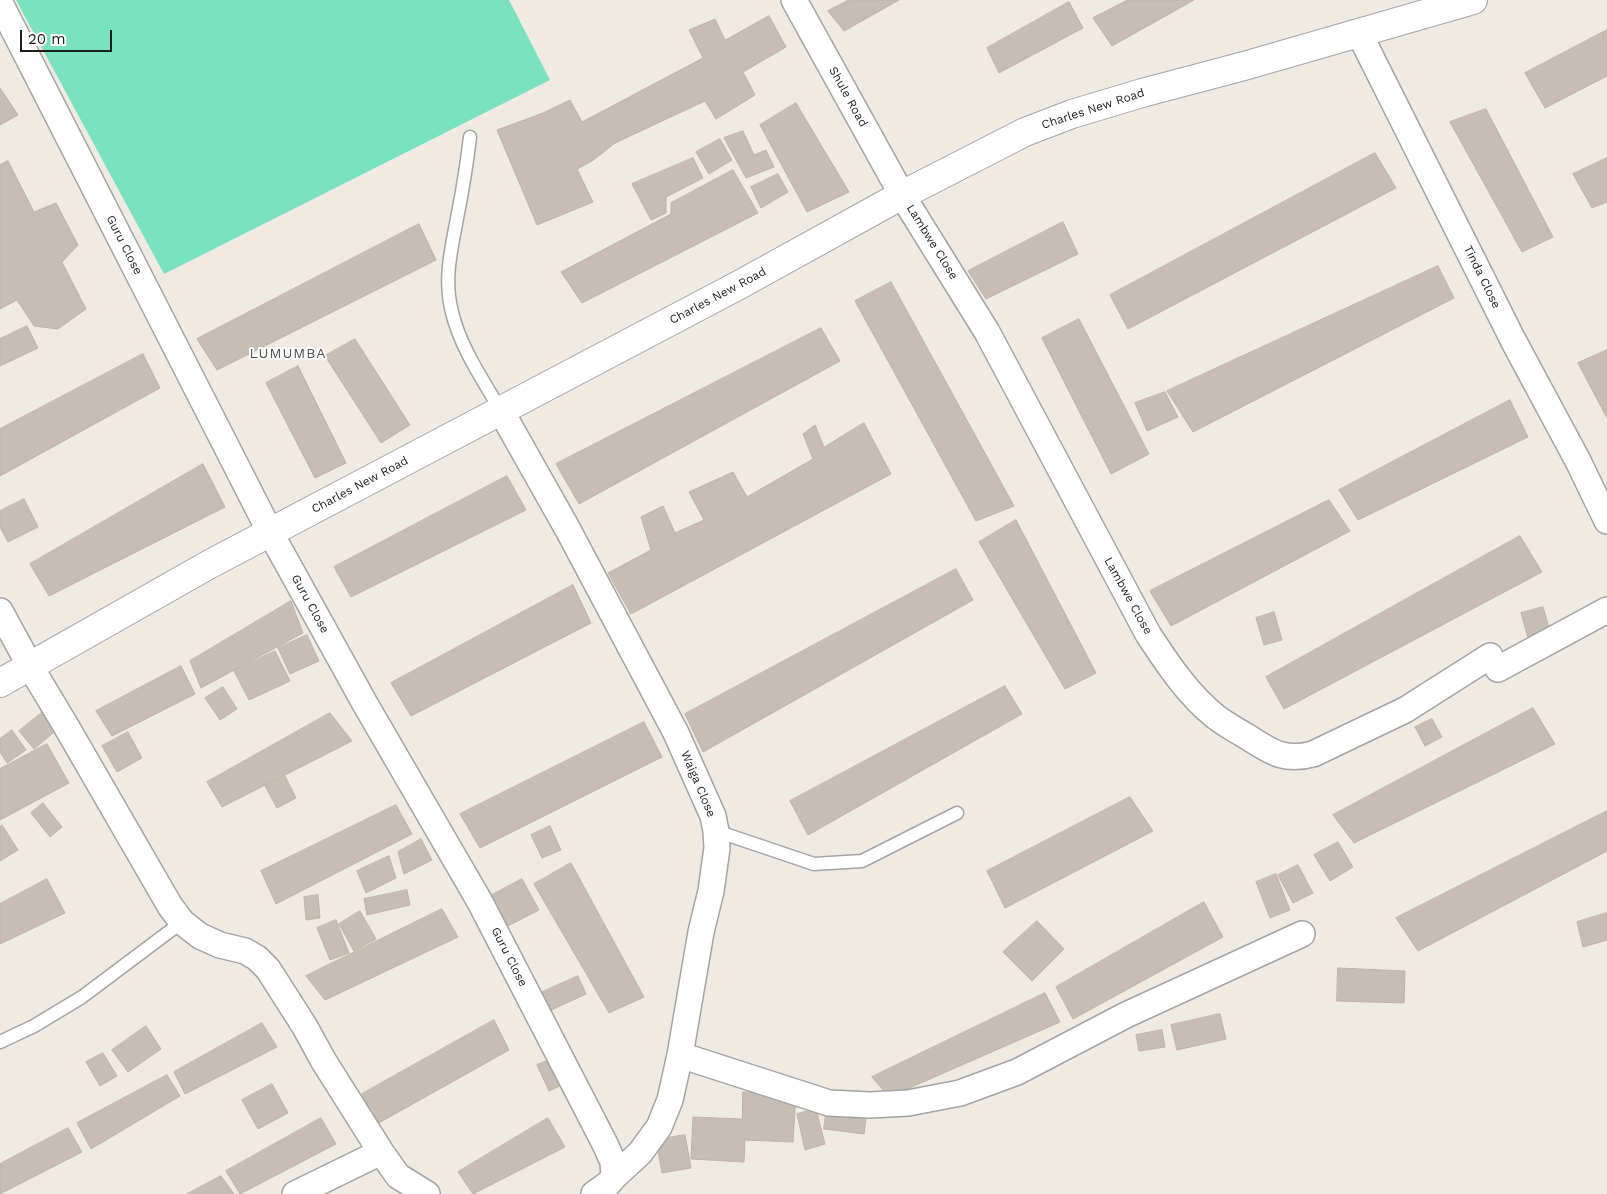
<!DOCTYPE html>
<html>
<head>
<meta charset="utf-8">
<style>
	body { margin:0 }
	#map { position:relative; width:1607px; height:1194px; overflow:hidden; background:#efebe2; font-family:"Work Sans",sans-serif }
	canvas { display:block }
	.scale { position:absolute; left:20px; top:30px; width:92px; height:22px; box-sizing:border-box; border:2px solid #1d1d1d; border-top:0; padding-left:6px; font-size:15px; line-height:18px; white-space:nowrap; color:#1d1d1d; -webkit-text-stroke:4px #fff; paint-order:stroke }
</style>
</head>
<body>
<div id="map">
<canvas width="1607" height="1194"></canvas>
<div class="scale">20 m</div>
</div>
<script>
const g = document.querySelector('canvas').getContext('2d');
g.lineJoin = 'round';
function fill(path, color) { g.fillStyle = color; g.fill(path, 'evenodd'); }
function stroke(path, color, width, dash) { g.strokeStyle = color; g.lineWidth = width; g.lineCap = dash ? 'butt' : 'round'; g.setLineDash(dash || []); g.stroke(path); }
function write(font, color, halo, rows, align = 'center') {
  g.font = font + ' "Work Sans",sans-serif'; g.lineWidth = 4; g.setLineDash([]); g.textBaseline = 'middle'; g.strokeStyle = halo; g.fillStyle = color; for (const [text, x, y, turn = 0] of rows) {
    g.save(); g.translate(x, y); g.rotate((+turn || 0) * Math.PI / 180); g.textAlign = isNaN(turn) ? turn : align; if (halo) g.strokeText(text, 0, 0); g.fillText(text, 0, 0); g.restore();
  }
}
fill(new Path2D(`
	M 16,0 L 509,0 L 550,80 L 164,274 Z`), '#7be2bf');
const building = new Path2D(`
	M 849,0 L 899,0 L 844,31 L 828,11 Z
	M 1128,0 L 1194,0 L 1112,46 L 1093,18 Z
	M 1069,2 L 1083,28 L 999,73 L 987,48 Z
	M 769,16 L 786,47 L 743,72 L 755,95 L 716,119 L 705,101 L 615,143 L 592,161 L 577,169 L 593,202 L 537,225 L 497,130 L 543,113 L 570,100 L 582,122 L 703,58 L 689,30 L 715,19 L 725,40 Z
	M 1607,30 L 1607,76 L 1545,108 L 1525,73 Z
	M 0,88 L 18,115 L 0,125 Z
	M 796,103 L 849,192 L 807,212 L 760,125 Z
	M 1486,109 L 1553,237 L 1522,252 L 1450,122 Z
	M 743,131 L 754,155 L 766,150 L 774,167 L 746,178 L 724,138 Z
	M 720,139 L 732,160 L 709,174 L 696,152 Z
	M 1375,153 L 1396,188 L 1128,329 L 1110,295 Z
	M 693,158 L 703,178 L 666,197 L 666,213 L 651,220 L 632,184 Z
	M 1607,158 L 1607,202 L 1592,208 L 1573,174 Z
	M 8,161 L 34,212 L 56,203 L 78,245 L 62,262 L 86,309 L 58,329 L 34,326 L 17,300 L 0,309 L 0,165 Z
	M 733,170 L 758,213 L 582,303 L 561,272 L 671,214 L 671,203 Z
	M 778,174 L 788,192 L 761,208 L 751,187 Z
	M 1063,222 L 1078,254 L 986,299 L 968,271 Z
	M 419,224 L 436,260 L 217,370 L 197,339 Z
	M 1438,266 L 1454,298 L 1193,432 L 1167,391 Z
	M 891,282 L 1014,506 L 976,521 L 855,301 Z
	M 1079,319 L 1149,454 L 1111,474 L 1042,338 Z
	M 27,326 L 38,348 L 0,366 L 0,339 Z
	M 821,328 L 840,361 L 579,504 L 556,464 Z
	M 355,339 L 410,425 L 381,443 L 325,356 Z
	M 1607,350 L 1607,418 L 1578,363 Z
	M 143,354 L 160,388 L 0,476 L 0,429 Z
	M 298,366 L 346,463 L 315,478 L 266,383 Z
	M 1165,392 L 1178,417 L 1147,431 L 1135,403 Z
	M 1510,400 L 1528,437 L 1358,520 L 1339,490 Z
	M 864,423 L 891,474 L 631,614 L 608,573 L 651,550 L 641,517 L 663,506 L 675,533 L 704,520 L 689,492 L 733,472 L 747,497 L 813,459 L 803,434 L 815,425 L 824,447 Z
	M 203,464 L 225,507 L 49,596 L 30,564 Z
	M 507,476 L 526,510 L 351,597 L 334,567 Z
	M 24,499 L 38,527 L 8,542 L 0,527 L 0,511 Z
	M 1329,500 L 1350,531 L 1171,626 L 1150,591 Z
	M 1016,520 L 1096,673 L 1065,689 L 979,542 Z
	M 1520,536 L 1542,572 L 1284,709 L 1266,677 Z
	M 956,569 L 973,600 L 703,752 L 685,714 Z
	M 573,585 L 591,623 L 411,716 L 391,683 Z
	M 291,601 L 303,633 L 201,688 L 190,661 Z
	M 1543,607 L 1552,638 L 1530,645 L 1521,613 Z
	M 1274,612 L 1282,640 L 1264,645 L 1256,618 Z
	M 307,635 L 319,661 L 290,674 L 278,648 Z
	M 275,651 L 290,681 L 249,700 L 234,671 Z
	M 181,666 L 195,694 L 112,736 L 96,711 Z
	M 1005,686 L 1022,714 L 808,835 L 790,801 Z
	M 223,687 L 237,709 L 220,720 L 205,698 Z
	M 1533,708 L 1555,744 L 1354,843 L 1333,815 Z
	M 44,711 L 59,728 L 34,749 L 19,731 Z
	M 330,713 L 352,741 L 222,807 L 207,782 Z
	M 1432,719 L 1442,737 L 1425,746 L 1415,727 Z
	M 644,722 L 662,757 L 480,848 L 460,814 Z
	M 12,730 L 26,750 L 7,763 L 0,752 L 0,739 Z
	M 128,732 L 142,758 L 117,772 L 102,746 Z
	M 47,744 L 69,783 L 0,820 L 0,769 Z
	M 285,776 L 296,798 L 277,808 L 265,786 Z
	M 1130,797 L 1153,831 L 1005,908 L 987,871 Z
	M 43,803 L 62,827 L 50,837 L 31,813 Z
	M 396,805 L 412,834 L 276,904 L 261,871 Z
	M 1607,811 L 1607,851 L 1418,951 L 1396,918 Z
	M 2,825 L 18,850 L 0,861 L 0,827 Z
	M 550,826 L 561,850 L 542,858 L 531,835 Z
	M 421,839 L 432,860 L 404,874 L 398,852 Z
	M 1338,842 L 1353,867 L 1330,881 L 1314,855 Z
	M 389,856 L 396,878 L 366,893 L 357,871 Z
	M 571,863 L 644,997 L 609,1013 L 534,884 Z
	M 1298,865 L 1313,893 L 1293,903 L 1278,875 Z
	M 1276,874 L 1290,910 L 1270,918 L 1256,882 Z
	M 47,879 L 65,913 L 0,944 L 0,904 Z
	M 522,879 L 539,910 L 504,928 L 488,897 Z
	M 407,890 L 410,905 L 367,915 L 364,899 Z
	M 318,895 L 320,918 L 306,920 L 304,897 Z
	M 1204,902 L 1223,937 L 1073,1019 L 1056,987 Z
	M 442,909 L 458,937 L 325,1000 L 306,976 Z
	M 360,911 L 376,939 L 354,951 L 339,924 Z
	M 1607,913 L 1607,940 L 1583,947 L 1577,922 Z
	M 336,920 L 349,953 L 330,960 L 317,928 Z
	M 1037,921 L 1064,949 L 1032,981 L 1003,952 Z
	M 1338,968 L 1405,971 L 1404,1003 L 1337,1001 Z
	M 578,976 L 586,994 L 547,1012 L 538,994 Z
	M 1045,993 L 1060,1022 L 889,1097 L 872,1077 Z
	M 1220,1014 L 1226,1039 L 1177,1050 L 1171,1025 Z
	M 494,1020 L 509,1050 L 377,1124 L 362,1094 Z
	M 262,1023 L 277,1047 L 185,1094 L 174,1072 Z
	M 146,1026 L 161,1049 L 128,1072 L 112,1050 Z
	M 1162,1030 L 1165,1047 L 1139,1051 L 1136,1035 Z
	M 103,1053 L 117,1076 L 100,1086 L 86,1062 Z
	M 554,1058 L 566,1083 L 549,1091 L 537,1065 Z
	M 167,1075 L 180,1096 L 91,1149 L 77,1123 Z
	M 272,1084 L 288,1113 L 258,1129 L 242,1100 Z
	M 743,1092 L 796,1095 L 793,1142 L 745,1140 L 744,1162 L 691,1159 L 693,1117 L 742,1119 Z
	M 816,1109 L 825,1144 L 805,1150 L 797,1114 Z
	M 826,1113 L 866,1118 L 864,1134 L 824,1129 Z
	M 321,1118 L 336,1144 L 240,1194 L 226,1171 Z
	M 548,1118 L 565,1147 L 473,1194 L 458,1172 Z
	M 68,1128 L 82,1152 L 0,1194 L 0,1164 Z
	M 685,1135 L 691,1168 L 662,1173 L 656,1140 Z
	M 221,1176 L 234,1194 L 187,1194 Z`);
fill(building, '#c6bdb5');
stroke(building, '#c1b2a3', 1);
const service = new Path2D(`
	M 470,137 C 467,162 463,188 458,213 C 452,247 443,278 452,312 C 460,347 483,380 501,411
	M 716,831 L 814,864 L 862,861 L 957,813
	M 0,1042 L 34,1026 L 82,997 L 182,922`);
const minor = new Path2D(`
	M 794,0 L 902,195 L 987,332 L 1148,634 C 1167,663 1188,695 1216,717 C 1225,724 1236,730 1246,736 C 1270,751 1283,762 1313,754 L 1405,710 L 1490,656
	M 0,3 L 270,532 L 364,702 L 480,902 L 605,1144 L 613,1162 L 614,1177 L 608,1184 L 594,1194
	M 1359,33 L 1513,340 L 1578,461 L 1607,521
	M 501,411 L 567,528 L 676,733 L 713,816 L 716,831 L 717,848 L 711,891 L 701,932 L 680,1055 L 670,1100 L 659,1127 L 640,1153 L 614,1177
	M 0,611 L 30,666 L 66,726 L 170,906 L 182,922 L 200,936 L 220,945 L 245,951 L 257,958 L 268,969 L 305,1027 L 323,1060 L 381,1152 L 398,1176 L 427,1194
	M 1498,669 L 1607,610
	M 680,1055 L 829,1103 L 870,1105 L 908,1103 L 960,1093 L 1017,1072 L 1126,1015 L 1302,934
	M 295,1194 L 381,1152`);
const tertiary = new Path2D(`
	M 0,683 L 210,564 L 739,285 L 902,195 L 1025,132 L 1072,114 L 1142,93 L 1244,66 L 1473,0`);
stroke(service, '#a4a4a4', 15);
stroke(minor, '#a4a4a4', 28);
stroke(tertiary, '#a4a4a4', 30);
stroke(service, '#fff', 12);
stroke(minor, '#fff', 25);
stroke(tertiary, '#fff', 28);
write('12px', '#1d1d1d', '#fff', [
	["Shule Road",848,97,61],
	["Charles New Road",1093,109,-18],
	["Lambwe Close",932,242,58],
	["Guru Close",124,245,63],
	["Tinda Close",1482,277,64],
	["Charles New Road",718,296,-28],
	["Charles New Road",360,485,-28],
	["Lambwe Close",1128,596,61],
	["Guru Close",310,604,61],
	["Waiga Close",698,784,67],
	["Guru Close",509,957,63]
]);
g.letterSpacing = '1px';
write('14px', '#505050', '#fff', [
	["LUMUMBA",288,354]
]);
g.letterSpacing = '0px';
</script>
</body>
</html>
